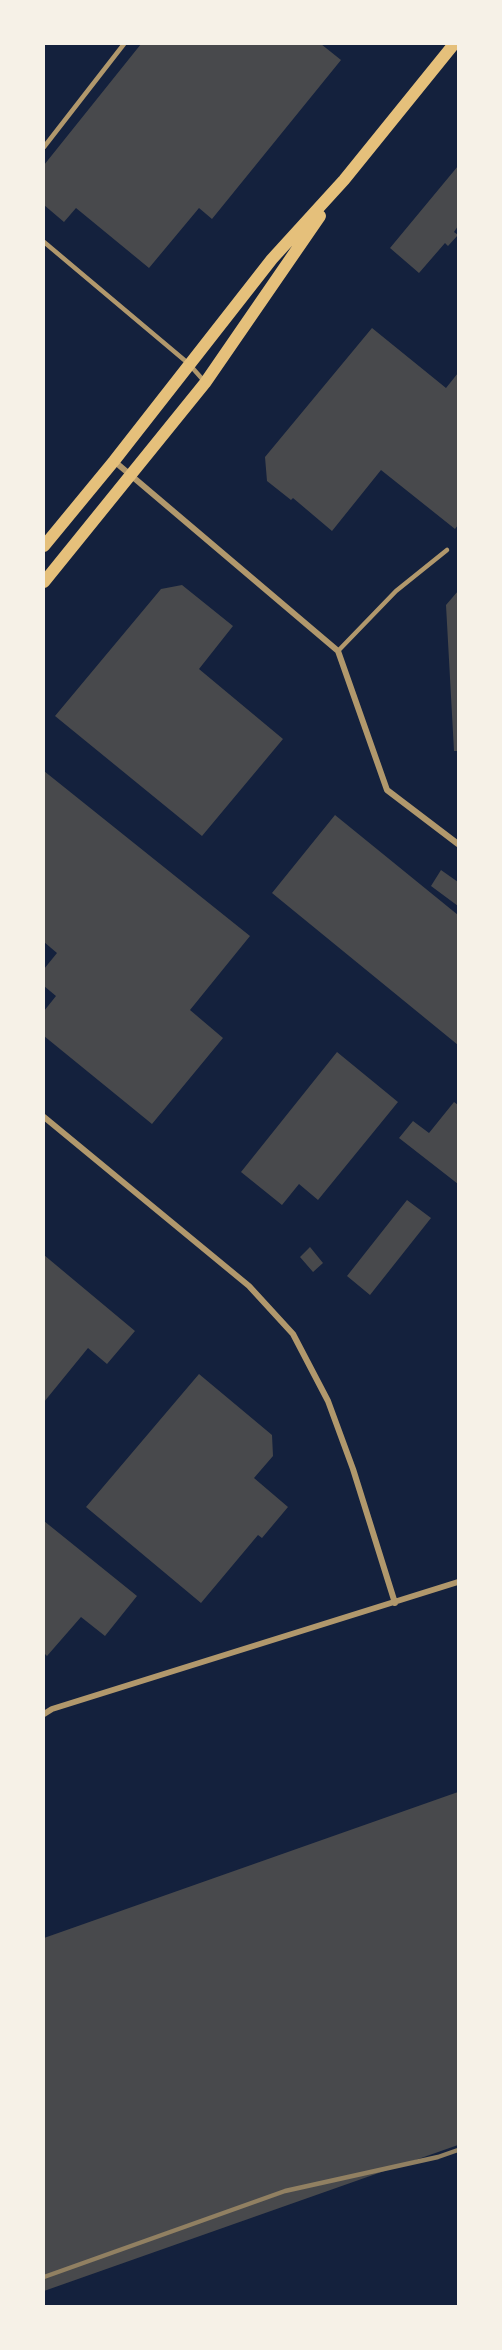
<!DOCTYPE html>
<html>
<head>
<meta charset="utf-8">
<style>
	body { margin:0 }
	#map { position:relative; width:502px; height:2350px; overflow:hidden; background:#14213d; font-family:Rubik,sans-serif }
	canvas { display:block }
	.frame { position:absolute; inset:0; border:45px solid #f6f1e7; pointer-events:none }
</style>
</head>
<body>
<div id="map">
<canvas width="502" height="2350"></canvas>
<div class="frame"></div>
</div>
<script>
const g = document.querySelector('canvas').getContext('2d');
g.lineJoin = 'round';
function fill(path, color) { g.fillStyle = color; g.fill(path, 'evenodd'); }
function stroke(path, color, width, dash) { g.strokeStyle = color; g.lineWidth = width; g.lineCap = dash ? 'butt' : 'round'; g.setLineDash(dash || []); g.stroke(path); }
fill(new Path2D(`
	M 141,44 L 321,44 L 341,60 L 212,219 L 199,208 L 149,268 L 76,208 L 64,222 L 44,205 L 44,165 Z
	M 458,166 L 458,226 L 454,232 L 458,235 L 448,246 L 445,243 L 419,273 L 390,248 Z
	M 372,328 L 446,388 L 458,373 L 458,525 L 455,529 L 381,470 L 332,531 L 293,498 L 291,500 L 267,481 L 265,457 Z
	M 182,585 L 233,626 L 199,669 L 283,739 L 202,836 L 55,716 L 161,589 Z
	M 458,591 L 458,751 L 454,751 L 446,605 Z
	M 44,771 L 250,936 L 190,1010 L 223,1038 L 152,1124 L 44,1036 L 44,1011 L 56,996 L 44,986 L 44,969 L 57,953 L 44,942 Z
	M 335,815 L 458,915 L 458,1045 L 272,893 Z
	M 441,870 L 458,882 L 458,906 L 431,886 Z
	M 337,1052 L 398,1102 L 318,1200 L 299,1184 L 282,1205 L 241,1172 Z
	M 454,1102 L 458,1105 L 458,1184 L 399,1138 L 413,1121 L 429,1133 Z
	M 407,1200 L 431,1218 L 370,1295 L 347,1276 Z
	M 310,1247 L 323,1263 L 313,1272 L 300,1257 Z
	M 44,1255 L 135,1331 L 107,1364 L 88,1348 L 44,1402 Z
	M 199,1374 L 272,1435 L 273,1456 L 254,1478 L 288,1507 L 262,1538 L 258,1535 L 201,1603 L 86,1507 Z
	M 44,1521 L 137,1596 L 105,1636 L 81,1617 L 47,1656 L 44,1653 Z
	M 458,1792 L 458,2145 L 44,2291 L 44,1938 Z`), '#48494c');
stroke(new Path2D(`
	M 44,147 L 124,44
	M 44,242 L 189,364 L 204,381
	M 338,651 L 396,591 L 447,550`), '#b1986c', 4.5);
stroke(new Path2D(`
	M 114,461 L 338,651 L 387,790 L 458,844
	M 44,1117 L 249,1286 L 293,1334 L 328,1401 L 353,1469 L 395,1603
	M 44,1714 L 52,1709 L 458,1582`), '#b1986c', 6);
stroke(new Path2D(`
	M 44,546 L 114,461 L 272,259 L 344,180 L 454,44
	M 44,582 L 205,383 L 320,216`), '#e5c07b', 12);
stroke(new Path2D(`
	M 44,2277 L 285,2191 L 438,2157 L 458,2150`), '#918062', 4.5);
</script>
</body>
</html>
